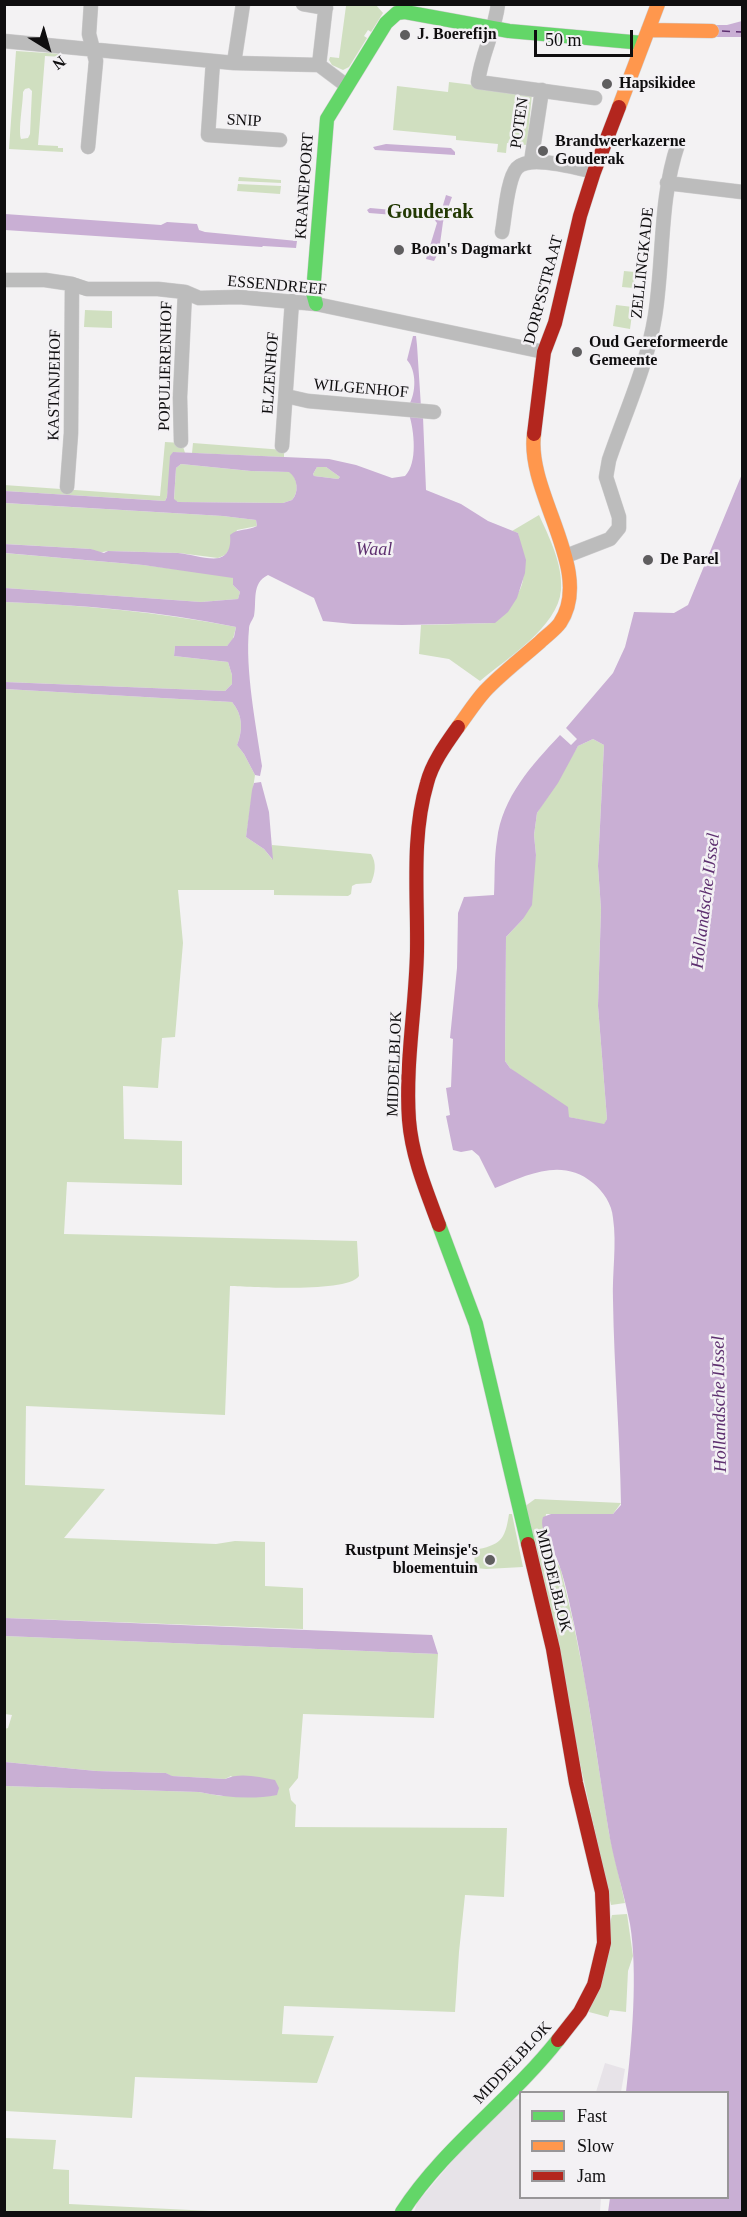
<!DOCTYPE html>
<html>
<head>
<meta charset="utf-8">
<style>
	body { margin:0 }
	#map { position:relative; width:747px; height:2217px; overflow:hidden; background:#f3f2f3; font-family:"Times New Roman",serif }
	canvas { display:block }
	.frame { position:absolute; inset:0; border:6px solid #0f0e0f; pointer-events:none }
	.legend { position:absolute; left:519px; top:2091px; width:210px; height:108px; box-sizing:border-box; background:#f3f1f4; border:2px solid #989698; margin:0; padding:8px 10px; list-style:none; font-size:18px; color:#0f0e0f }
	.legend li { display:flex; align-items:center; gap:12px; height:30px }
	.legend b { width:30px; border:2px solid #989698 }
	.north { position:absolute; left:18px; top:18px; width:60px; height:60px; -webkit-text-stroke:4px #f3f1f4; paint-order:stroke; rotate:143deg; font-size:16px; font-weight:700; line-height:24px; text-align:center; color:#0f0e0f }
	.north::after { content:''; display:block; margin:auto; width:21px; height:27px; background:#0f0e0f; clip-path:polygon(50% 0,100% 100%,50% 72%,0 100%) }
	.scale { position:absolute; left:534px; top:30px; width:99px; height:27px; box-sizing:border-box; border:3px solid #0f0e0f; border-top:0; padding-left:8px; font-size:18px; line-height:21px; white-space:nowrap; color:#0f0e0f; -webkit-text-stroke:4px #f3f1f4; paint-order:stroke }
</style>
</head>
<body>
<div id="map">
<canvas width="747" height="2217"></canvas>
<div class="frame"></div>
<ul class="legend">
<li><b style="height:8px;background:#63d668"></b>Fast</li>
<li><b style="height:8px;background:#ff974d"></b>Slow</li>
<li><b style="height:8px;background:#b3261e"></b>Jam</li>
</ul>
<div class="north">N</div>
<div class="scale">50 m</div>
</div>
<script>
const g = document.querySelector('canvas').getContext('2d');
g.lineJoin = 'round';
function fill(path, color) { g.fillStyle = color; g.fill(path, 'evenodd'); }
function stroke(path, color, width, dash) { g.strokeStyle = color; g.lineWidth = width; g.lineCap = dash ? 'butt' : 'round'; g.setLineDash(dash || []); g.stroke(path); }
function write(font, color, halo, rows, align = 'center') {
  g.font = font + ' "Times New Roman",serif'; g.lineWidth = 5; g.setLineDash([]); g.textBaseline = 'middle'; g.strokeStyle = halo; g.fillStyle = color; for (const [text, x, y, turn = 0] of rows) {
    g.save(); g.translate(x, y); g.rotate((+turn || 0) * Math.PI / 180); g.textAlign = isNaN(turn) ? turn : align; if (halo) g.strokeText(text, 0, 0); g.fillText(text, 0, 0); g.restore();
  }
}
fill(new Path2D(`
	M 605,2063 L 625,2069 L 621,2092 L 596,2092 Z
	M 507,2096 L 520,2100 L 520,2198 L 601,2198 L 600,2212 L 414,2212 L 417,2203 Z`), '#e7e3e8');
fill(new Path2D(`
	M 340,5 L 376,5 L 383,13 L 371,32 L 368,30 L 364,36 L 367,38 L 349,67 L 343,70 L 332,65 L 329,60 L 330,57 L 339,58 L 346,6 Z
	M 16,51 L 62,54 L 62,57 L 45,56 L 38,145 L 58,146 L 58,148 L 63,148 L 63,152 L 9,149 ZM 29,88 L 32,91 L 30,134 L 28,138 L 21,139 C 18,130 23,104 23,92 L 25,89 Z
	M 449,82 L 530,92 L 532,94 L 527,145 L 507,143 L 506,153 L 497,152 L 498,144 L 456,140 L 456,136 L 393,130 L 397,86 L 448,92 Z
	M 239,177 L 281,180 L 281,183 L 238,181 Z
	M 238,184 L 281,186 L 280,194 L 237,191 Z
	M 624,271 L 635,272 L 633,288 L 622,287 Z
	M 616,305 L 633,307 L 630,329 L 613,326 Z
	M 85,310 L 112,311 L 112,328 L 84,327 Z
	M 165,442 L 182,443 L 185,453 L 173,452 L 167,497 L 165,501 L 5,491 L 4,485 L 160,496 Z
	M 193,443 L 284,450 L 284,457 L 192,453 Z
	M 181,464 L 251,471 L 290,472 C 298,478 299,493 292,500 L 283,503 L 178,502 L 174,500 L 176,468 Z
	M 317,467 L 326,467 L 340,477 L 338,479 L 314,476 L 313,474 Z
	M 4,503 L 223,516 L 256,520 L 257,526 L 237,530 L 229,550 L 225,555 L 218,558 L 179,553 L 108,551 L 98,553 L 91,549 L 5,544 Z
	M 539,515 C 549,537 563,564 561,590 C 558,627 506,659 480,681 L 449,659 L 419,654 L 421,625 L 494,623 C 529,585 527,583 518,533 L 512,531 Z
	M 4,553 L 143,565 L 230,576 L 233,578 L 233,585 L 240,592 L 238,599 L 201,602 L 5,588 Z
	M 5,602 C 82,605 159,612 236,627 L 233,639 L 227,646 L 175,646 L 174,656 L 228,662 L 232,675 L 232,684 L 225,691 L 5,682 Z
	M 5,689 L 232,702 C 243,715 243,730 237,745 L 244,754 L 255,775 L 246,837 L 264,849 L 272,859 L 272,845 L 371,854 C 377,863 375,874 371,883 L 356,884 L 352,886 L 351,894 L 348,896 L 274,895 L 274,890 L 178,890 L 183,943 L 175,1037 L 162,1038 L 158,1088 L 123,1086 L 124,1139 L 182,1141 L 182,1185 L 67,1182 L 64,1234 L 357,1241 L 359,1276 C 347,1293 254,1287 230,1286 L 225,1415 L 26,1406 L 25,1485 L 105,1489 L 64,1538 L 216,1544 L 235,1541 L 265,1542 L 265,1586 L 303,1588 L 303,1629 L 5,1618 Z
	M 593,739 L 604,745 L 598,866 L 601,909 L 598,1006 L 607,1119 L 604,1125 L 569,1117 L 510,1068 L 505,1061 L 506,937 L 523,919 L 536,855 L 534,835 L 537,813 L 578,746 Z
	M 535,1499 L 621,1503 L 613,1514 L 546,1514 L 544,1534 L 561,1570 L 573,1621 L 585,1681 L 609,1833 L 625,1903 L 611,1905 L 524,1507 Z
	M 509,1514 L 512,1514 L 523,1567 L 486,1569 L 475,1568 L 474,1550 C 500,1545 505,1541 509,1514 Z
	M 5,1636 L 438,1654 L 434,1718 L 303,1714 L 298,1778 L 289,1789 L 291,1800 L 296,1805 L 295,1827 L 507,1828 L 504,1897 L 465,1895 L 459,1952 L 455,2012 L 284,2006 L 282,2034 L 334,2036 L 317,2083 L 135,2077 L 132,2118 L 5,2111 L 5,1786 L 199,1792 L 221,1796 L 251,1796 L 231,1776 L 225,1779 L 171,1776 L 166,1773 L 96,1771 L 5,1762 L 4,1729 L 8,1728 L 12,1715 L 5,1714 Z
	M 627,1914 L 633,1956 L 628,1971 L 626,2012 L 610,2010 L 608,2017 L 589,2012 L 612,1915 Z
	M 5,2138 L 56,2140 L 53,2169 L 69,2170 L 69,2204 L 231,2212 L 5,2212 Z`), '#d0dfc0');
fill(new Path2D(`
	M 742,21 L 742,37 L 712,37 L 712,25 L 727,25 Z
	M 386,144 L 451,148 L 455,152 L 455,155 L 375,150 L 373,147 Z
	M 446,195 L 452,197 L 443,222 L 439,251 L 434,261 L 426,259 L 437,223 L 433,218 L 369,213 L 367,210 L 370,208 L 438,214 L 441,212 Z
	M 5,214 L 161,225 L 167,222 L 197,224 L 199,230 L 205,232 L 297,241 L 296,248 L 263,246 L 262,247 L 5,230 Z
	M 413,336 L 416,336 L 417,345 L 421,407 L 409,405 C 416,393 417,371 407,360 Z
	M 409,414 L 423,417 L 426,490 L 461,504 L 488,521 L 518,533 L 526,560 L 525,573 L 517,598 L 508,612 L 495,623 L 402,625 L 353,624 L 323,621 L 314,598 L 268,575 C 251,583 257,602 254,616 C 252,621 249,624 249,629 C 245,670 256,725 262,766 L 260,776 L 255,775 L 244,754 L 237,745 C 243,730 243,715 232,702 L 5,689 L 5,682 L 225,691 L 232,684 L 232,675 L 228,662 L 174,656 L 175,646 L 227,646 L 234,637 L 236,627 C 159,611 82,605 5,602 L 5,588 L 201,602 L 238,599 L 240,592 L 233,585 L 233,578 L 143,565 L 5,553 L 4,544 L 91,549 L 104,553 L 108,551 C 131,552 155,552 178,553 C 190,554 207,560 219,558 C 230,555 231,543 230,535 C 238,528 248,531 257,526 L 256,520 L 223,516 L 5,503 L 5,491 L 165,501 L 167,497 L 170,456 L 173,452 L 329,459 L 356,465 L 392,478 L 405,476 C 418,463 414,430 409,414 ZM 181,464 L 251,471 L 289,472 C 298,478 299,493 292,500 L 283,503 L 178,502 L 174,499 L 176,468 ZM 317,467 L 326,467 L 340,477 L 338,479 L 314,476 L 313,474 Z
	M 742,474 L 742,2212 L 608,2212 L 610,2198 L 728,2198 L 728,2092 L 626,2092 C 632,2044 638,1972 630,1924 C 624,1892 613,1860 608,1827 C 597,1759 588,1691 574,1624 C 568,1597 563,1567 549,1542 C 545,1534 540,1526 543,1517 L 551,1514 L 613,1514 L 621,1505 C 620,1436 614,1368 613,1300 C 612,1273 617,1244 613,1218 C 612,1204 603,1191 593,1183 C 562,1157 527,1175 495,1188 L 479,1156 L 472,1150 L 461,1152 L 453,1150 L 446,1116 L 450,1115 L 446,1088 L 451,1087 L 453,1039 L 450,1038 L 457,968 L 458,913 L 464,897 L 494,895 C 495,877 494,858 497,840 C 502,797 532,765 560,735 L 571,745 L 577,739 L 566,728 L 613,673 L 625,647 L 634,612 L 674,613 L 688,605 ZM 593,739 L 604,745 L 598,866 L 601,909 L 598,1006 L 607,1119 L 604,1124 L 569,1117 L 568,1107 L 510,1068 L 505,1061 L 506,937 L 523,919 L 532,905 L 536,855 L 534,835 L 537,813 L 558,783 L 578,746 Z
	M 261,782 L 269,812 L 273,860 L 264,849 L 246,837 L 252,790 L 254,783 Z
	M 5,1618 L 432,1635 L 438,1654 L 5,1636 Z
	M 5,1762 L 96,1771 L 166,1773 L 172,1776 L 225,1779 C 240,1772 259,1777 275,1780 L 279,1788 L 277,1795 C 251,1800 224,1797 199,1792 L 5,1786 Z`), '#c9afd4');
stroke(new Path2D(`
	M 722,31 L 742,32`), '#5d2f6f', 1.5, [8, 6]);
const street = new Path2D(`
	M 303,4 L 326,8
	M 498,4 C 495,31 481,55 478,82 L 595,98
	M 4,41 L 234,63 L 319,65 L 347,86
	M 213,61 L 208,135 L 280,140
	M 234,63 L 243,4
	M 319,65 L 326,4
	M 88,147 L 96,61 L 89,34 L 91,4
	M 531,162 L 542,90
	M 667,183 L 742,192
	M 502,232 C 505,217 507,179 517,168 C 530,154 577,168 594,172
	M 4,280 L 45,280 L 72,284 L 87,289 L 158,289 L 185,292 L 199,298 L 239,297 L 316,304 L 544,352
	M 286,396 L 308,401 L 434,412
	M 181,441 L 180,397 L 185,292
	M 282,446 L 292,301
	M 67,487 L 71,433 L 72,284
	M 566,556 L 610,539 L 619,528 L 619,517 L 606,477 L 609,460 C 625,413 647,366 655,316 C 664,259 659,200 678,144`);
const fast = new Path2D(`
	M 316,304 L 313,293 L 327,119 L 386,23 L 397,13 L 405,12 L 509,31 L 643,43
	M 439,1225 L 476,1324 L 528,1544
	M 402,2212 C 444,2147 510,2101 558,2040`);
const slow = new Path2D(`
	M 648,30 L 712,31
	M 619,107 L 658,4
	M 458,727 C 467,715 475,702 485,691 C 502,673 522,658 540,642 C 546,636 555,630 560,623 C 595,571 526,493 534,434`);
const jam = new Path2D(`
	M 534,434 L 544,352 L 555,323 L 580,216 L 594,172 L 619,107
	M 439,1225 C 426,1190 412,1157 409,1120 C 405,1063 416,1007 417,951 C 418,896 411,837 427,783 C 432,763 446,744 458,727
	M 528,1544 L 553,1649 L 576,1783 L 602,1892 L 604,1943 L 594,1985 L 580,2012 L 558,2040`);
stroke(street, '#cfcecf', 15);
stroke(fast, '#cfcecf', 15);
stroke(slow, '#cfcecf', 15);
stroke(jam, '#cfcecf', 15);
stroke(street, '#bcbcbc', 14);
stroke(fast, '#63d668', 14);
stroke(slow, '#ff974d', 14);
stroke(jam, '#b3261e', 14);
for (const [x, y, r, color] of [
	[405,35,6,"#5f5e5f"],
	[607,84,6,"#5f5e5f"],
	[543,151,6,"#5f5e5f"],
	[399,250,6,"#5f5e5f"],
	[577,352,6,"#5f5e5f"],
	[648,560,6,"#5f5e5f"],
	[490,1560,6,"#5f5e5f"]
]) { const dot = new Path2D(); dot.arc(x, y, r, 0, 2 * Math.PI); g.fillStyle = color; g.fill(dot); stroke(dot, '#f3f1f4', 2); }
write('bold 16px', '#0f0e0f', '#f3f1f4', [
	["J. Boerefijn",417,35],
	["Hapsikidee",619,84],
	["Brandweerkazerne",555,142],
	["Gouderak",555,160],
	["Boon's Dagmarkt",411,250],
	["Oud Gereformeerde",589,343],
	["Gemeente",589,361],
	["De Parel",660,560],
	["Rustpunt Meinsje's",478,1551,"right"],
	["bloementuin",478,1569,"right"]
], 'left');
write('16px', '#0f0e0f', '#f3f1f4', [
	["SNIP",244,121,3],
	["POTEN",520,123,-82],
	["KRANEPOORT",305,186,-86],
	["ZELLINGKADE",643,263,-84],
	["ESSENDREEF",277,286,5],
	["DORPSSTRAAT",544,290,-75],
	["POPULIERENHOF",166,366,-89],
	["ELZENHOF",271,373,-86],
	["KASTANJEHOF",55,385,-89],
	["WILGENHOF",361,389,5],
	["MIDDELBLOK",395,1064,-88],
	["MIDDELBLOK",553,1581,76],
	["MIDDELBLOK",513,2063,-47]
]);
write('italic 18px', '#5d2f6f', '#f3f1f4', [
	["Waal",374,550],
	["Hollandsche IJssel",706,901,-83],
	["Hollandsche IJssel",720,1404,-91]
]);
write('bold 20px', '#233904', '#f3f1f4', [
	["Gouderak",430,213]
]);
</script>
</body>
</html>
